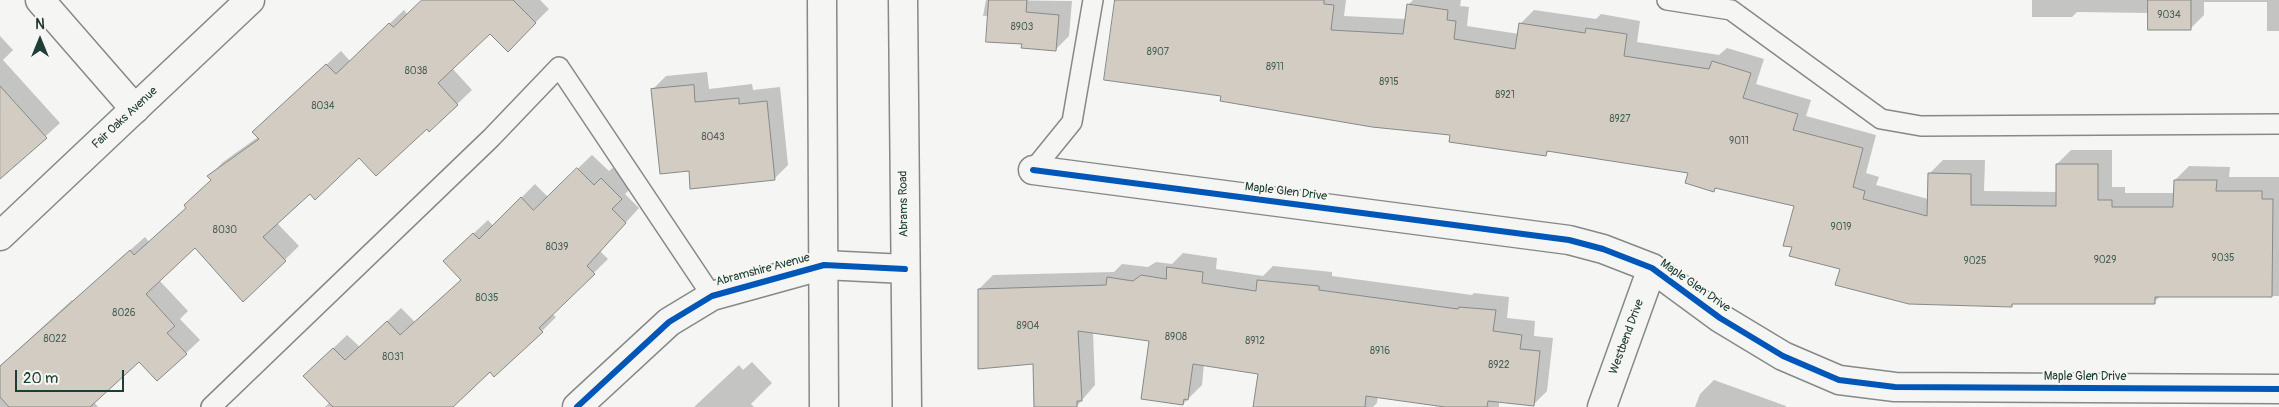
<!DOCTYPE html>
<html>
<head>
<meta charset="utf-8">
<style>
	body { margin:0 }
	#map { position:relative; width:2279px; height:407px; overflow:hidden; background:#f5f5f3; font-family:Pangolin,sans-serif }
	canvas { display:block }
	.north { position:absolute; left:15px; top:15px; width:50px; height:50px; -webkit-text-stroke:4px #f6f6f2; paint-order:stroke; rotate:0deg; font-size:14px; font-weight:700; line-height:20px; text-align:center; color:#1f3d34 }
	.north::after { content:''; display:block; margin:auto; width:18px; height:22px; background:#1f3d34; clip-path:polygon(50% 0,100% 100%,50% 72%,0 100%) }
	.scale { position:absolute; left:15px; top:370px; width:109px; height:22px; box-sizing:border-box; border:2px solid #1f3d34; border-top:0; padding-left:6px; font-size:15px; line-height:18px; white-space:nowrap; color:#1f3d34; -webkit-text-stroke:4px #f6f6f2; paint-order:stroke }
</style>
</head>
<body>
<div id="map">
<canvas width="2279" height="407"></canvas>
<div class="north">N</div>
<div class="scale">20 m</div>
</div>
<script>
const g = document.querySelector('canvas').getContext('2d');
g.lineJoin = 'round';
function fill(path, color) { g.fillStyle = color; g.fill(path, 'evenodd'); }
function stroke(path, color, width, dash) { g.strokeStyle = color; g.lineWidth = width; g.lineCap = dash ? 'butt' : 'round'; g.setLineDash(dash || []); g.stroke(path); }
function write(font, color, halo, rows, align = 'center') {
  g.font = font + ' Pangolin,sans-serif'; g.lineWidth = 4; g.setLineDash([]); g.textBaseline = 'middle'; g.strokeStyle = halo; g.fillStyle = color; for (const [text, x, y, turn = 0] of rows) {
    g.save(); g.translate(x, y); g.rotate((+turn || 0) * Math.PI / 180); g.textAlign = isNaN(turn) ? turn : align; if (halo) g.strokeText(text, 0, 0); g.fillText(text, 0, 0); g.restore();
  }
}
fill(new Path2D(`
	M 423,0 L 540,0 L 549,9 L 508,50 L 490,33 L 452,68 L 472,90 L 430,130 L 427,127 L 359,156 L 310,192 L 277,223 L 299,246 L 243,301 L 196,246 L 159,280 L 188,311 L 180,319 L 200,340 L 186,353 L 139,360 L 94,402 L 98,407 L 0,407 L 0,366 L 72,300 L 73,301 L 145,237 L 149,242 L 187,207 L 212,179 L 209,176 L 223,162 L 258,137 L 254,132 L 341,51 L 350,61 L 404,10 L 407,14 Z
	M 986,0 L 1072,1 L 1069,36 L 1055,50 L 1023,43 L 989,16 L 983,16 Z
	M 1116,0 L 1346,0 L 1344,16 L 1406,19 L 1408,5 L 1413,0 L 1461,0 L 1460,6 L 1469,7 L 1467,26 L 1519,34 L 1520,24 L 1534,10 L 1596,19 L 1601,14 L 1640,21 L 1637,42 L 1719,55 L 1727,48 L 1764,59 L 1756,84 L 1811,100 L 1806,116 L 1876,135 L 1866,173 L 1879,177 L 1876,185 L 1928,199 L 1929,174 L 1943,160 L 1985,160 L 1984,191 L 2057,192 L 2057,164 L 2071,150 L 2112,150 L 2112,187 L 2125,187 L 2125,193 L 2175,193 L 2175,180 L 2189,166 L 2230,167 L 2229,177 L 2279,177 L 2279,296 L 2161,296 L 2154,302 L 2015,302 L 2012,305 L 1841,268 L 1793,246 L 1795,205 L 1717,187 L 1714,191 L 1690,172 L 1550,150 L 1546,154 L 1451,133 L 1222,95 Z
	M 2032,0 L 2279,0 L 2279,31 L 2267,31 L 2267,2 L 2204,2 L 2204,15 L 2190,29 L 2149,13 L 2077,12 L 2072,17 L 2032,17 Z
	M 0,36 L 13,50 L 3,60 L 60,123 L 0,178 Z
	M 707,72 L 709,89 L 752,84 L 753,90 L 780,87 L 788,165 L 774,179 L 690,169 L 652,90 L 666,76 Z
	M 592,155 L 609,171 L 616,165 L 635,184 L 625,194 L 639,208 L 600,251 L 608,259 L 552,314 L 556,317 L 542,331 L 490,370 L 451,407 L 325,407 L 330,402 L 319,362 L 347,335 L 360,347 L 401,308 L 415,322 L 462,279 L 459,247 L 488,220 L 493,226 L 535,184 L 548,197 Z
	M 1183,253 L 1217,258 L 1216,269 L 1263,276 L 1273,266 L 1332,272 L 1332,276 L 1472,295 L 1474,293 L 1509,297 L 1507,318 L 1535,321 L 1534,336 L 1553,338 L 1547,391 L 1533,405 L 1499,401 L 1499,407 L 1443,407 L 1378,396 L 1377,403 L 1373,407 L 1255,407 L 1260,373 L 1204,364 L 1202,385 L 1183,404 L 1150,340 L 1093,332 L 1095,385 L 1076,407 L 1035,362 L 979,289 L 993,275 L 1114,272 L 1122,264 L 1148,267 L 1156,262 L 1172,264 Z
	M 752,362 L 772,383 L 751,404 L 754,407 L 694,407 L 739,365 L 743,370 Z
	M 1714,380 L 1786,406 L 1786,407 L 1695,407 L 1700,394 Z`), '#0003');
const building = new Path2D(`
	M 422,0 L 513,0 L 536,23 L 508,52 L 490,34 L 438,83 L 458,105 L 429,132 L 427,129 L 376,176 L 359,158 L 315,200 L 310,194 L 263,237 L 286,261 L 243,302 L 195,248 L 146,294 L 175,326 L 167,333 L 187,354 L 157,381 L 139,362 L 90,407 L 9,407 L 0,397 L 0,366 L 130,250 L 134,255 L 186,208 L 184,205 L 211,180 L 207,176 L 259,139 L 252,132 L 326,64 L 336,74 L 389,23 L 393,27 Z
	M 989,0 L 1027,0 L 1026,12 L 1059,15 L 1056,51 L 1021,48 L 1022,44 L 986,42 Z
	M 1115,0 L 1324,0 L 1324,4 L 1334,5 L 1331,30 L 1403,34 L 1407,4 L 1448,10 L 1447,20 L 1456,21 L 1454,39 L 1515,49 L 1519,23 L 1585,33 L 1586,28 L 1627,34 L 1624,56 L 1709,69 L 1712,61 L 1751,73 L 1743,98 L 1798,114 L 1793,130 L 1863,148 L 1853,187 L 1865,191 L 1863,199 L 1927,216 L 1928,173 L 1971,174 L 1971,205 L 2056,206 L 2056,164 L 2098,164 L 2098,200 L 2112,200 L 2112,207 L 2173,207 L 2174,180 L 2217,180 L 2216,191 L 2262,191 L 2262,199 L 2273,199 L 2272,297 L 2155,297 L 2155,304 L 2012,304 L 2012,307 L 1909,304 L 1835,285 L 1840,269 L 1789,256 L 1792,247 L 1783,246 L 1794,206 L 1715,188 L 1714,192 L 1685,183 L 1688,173 L 1547,151 L 1546,156 L 1449,142 L 1450,135 L 1372,127 L 1220,101 L 1221,96 L 1104,80 Z
	M 2148,0 L 2191,0 L 2191,30 L 2148,30 Z
	M 694,85 L 695,102 L 739,98 L 739,104 L 767,101 L 775,180 L 690,189 L 689,171 L 660,174 L 651,89 Z
	M 0,86 L 47,138 L 0,179 Z
	M 577,168 L 594,185 L 601,178 L 622,199 L 612,209 L 626,223 L 587,266 L 595,274 L 539,328 L 543,332 L 494,377 L 490,372 L 453,407 L 333,407 L 303,376 L 333,348 L 345,360 L 387,321 L 400,335 L 461,280 L 443,261 L 473,233 L 479,239 L 521,197 L 533,210 Z
	M 1167,267 L 1203,272 L 1202,283 L 1256,291 L 1257,280 L 1319,286 L 1319,290 L 1458,309 L 1459,307 L 1496,310 L 1493,331 L 1522,335 L 1520,349 L 1540,351 L 1534,406 L 1488,401 L 1487,407 L 1445,407 L 1366,396 L 1365,407 L 1253,407 L 1258,374 L 1193,364 L 1188,400 L 1184,399 L 1183,405 L 1141,399 L 1149,341 L 1078,331 L 1082,401 L 1077,401 L 1077,407 L 1034,407 L 1033,364 L 978,369 L 978,289 L 1106,285 L 1107,277 L 1133,281 L 1141,275 L 1166,279 Z`);
fill(building, '#d2ccc3');
stroke(building, '#858a88', 1);
const lane = new Path2D(`
	M 1667,0 L 1731,10 L 1881,119 L 1921,126 L 2279,124
	M 1033,170 L 1072,122 L 1093,0
	M 211,407 L 491,138 L 559,67 L 712,296`);
const street = new Path2D(`
	M 40,0 L 135,109
	M 1033,170 L 1569,240 L 1603,249 L 1652,268 L 1720,318 L 1783,356 L 1839,380 L 1895,387 L 2279,389
	M 577,407 L 669,322 L 712,296 L 824,265 L 905,269
	M 1602,407 L 1652,268`);
const secondary = new Path2D(`
	M 822,0 L 824,407
	M 903,0 L 907,407
	M 0,236 L 250,0`);
stroke(lane, '#858a88', 22);
stroke(street, '#858a88', 31);
stroke(secondary, '#858a88', 31);
stroke(lane, '#f5f5f3', 19);
stroke(street, '#f5f5f3', 28);
stroke(secondary, '#f5f5f3', 28);
stroke(new Path2D(`
	M 1033,170 L 1569,240 L 1603,249 L 1652,268 L 1720,318 L 1783,356 L 1839,380 L 1895,387 L 2279,389
	M 577,407 L 669,322 L 712,296 L 824,265 L 905,269`), '#0057b8', 6);
write('10px', '#4c6158', null, [
	["9034",2169,15],
	["8903",1022,27],
	["8907",1158,52],
	["8911",1275,67],
	["8038",416,71],
	["8915",1389,82],
	["8921",1505,95],
	["8034",323,106],
	["8927",1620,119],
	["8043",713,137],
	["9011",1739,141],
	["9019",1841,227],
	["8030",225,230],
	["8039",557,247],
	["9035",2223,258],
	["9029",2105,260],
	["9025",1975,261],
	["8035",487,298],
	["8026",124,313],
	["8904",1028,326],
	["8908",1176,337],
	["8022",55,339],
	["8912",1255,341],
	["8916",1380,351],
	["8031",393,357],
	["8922",1499,365]
]);
write('12px', '#1f3d34', '#f6f6f2', [
	["Fair Oaks Avenue",125,118,-43],
	["Maple Glen Drive",1286,192,7],
	["Abrams Road",904,204,-91],
	["Abramshire Avenue",763,270,-15],
	["Maple Glen Drive",1695,286,35],
	["Westbend Drive",1627,337,-70],
	["Maple Glen Drive",2085,377]
]);
</script>
</body>
</html>
